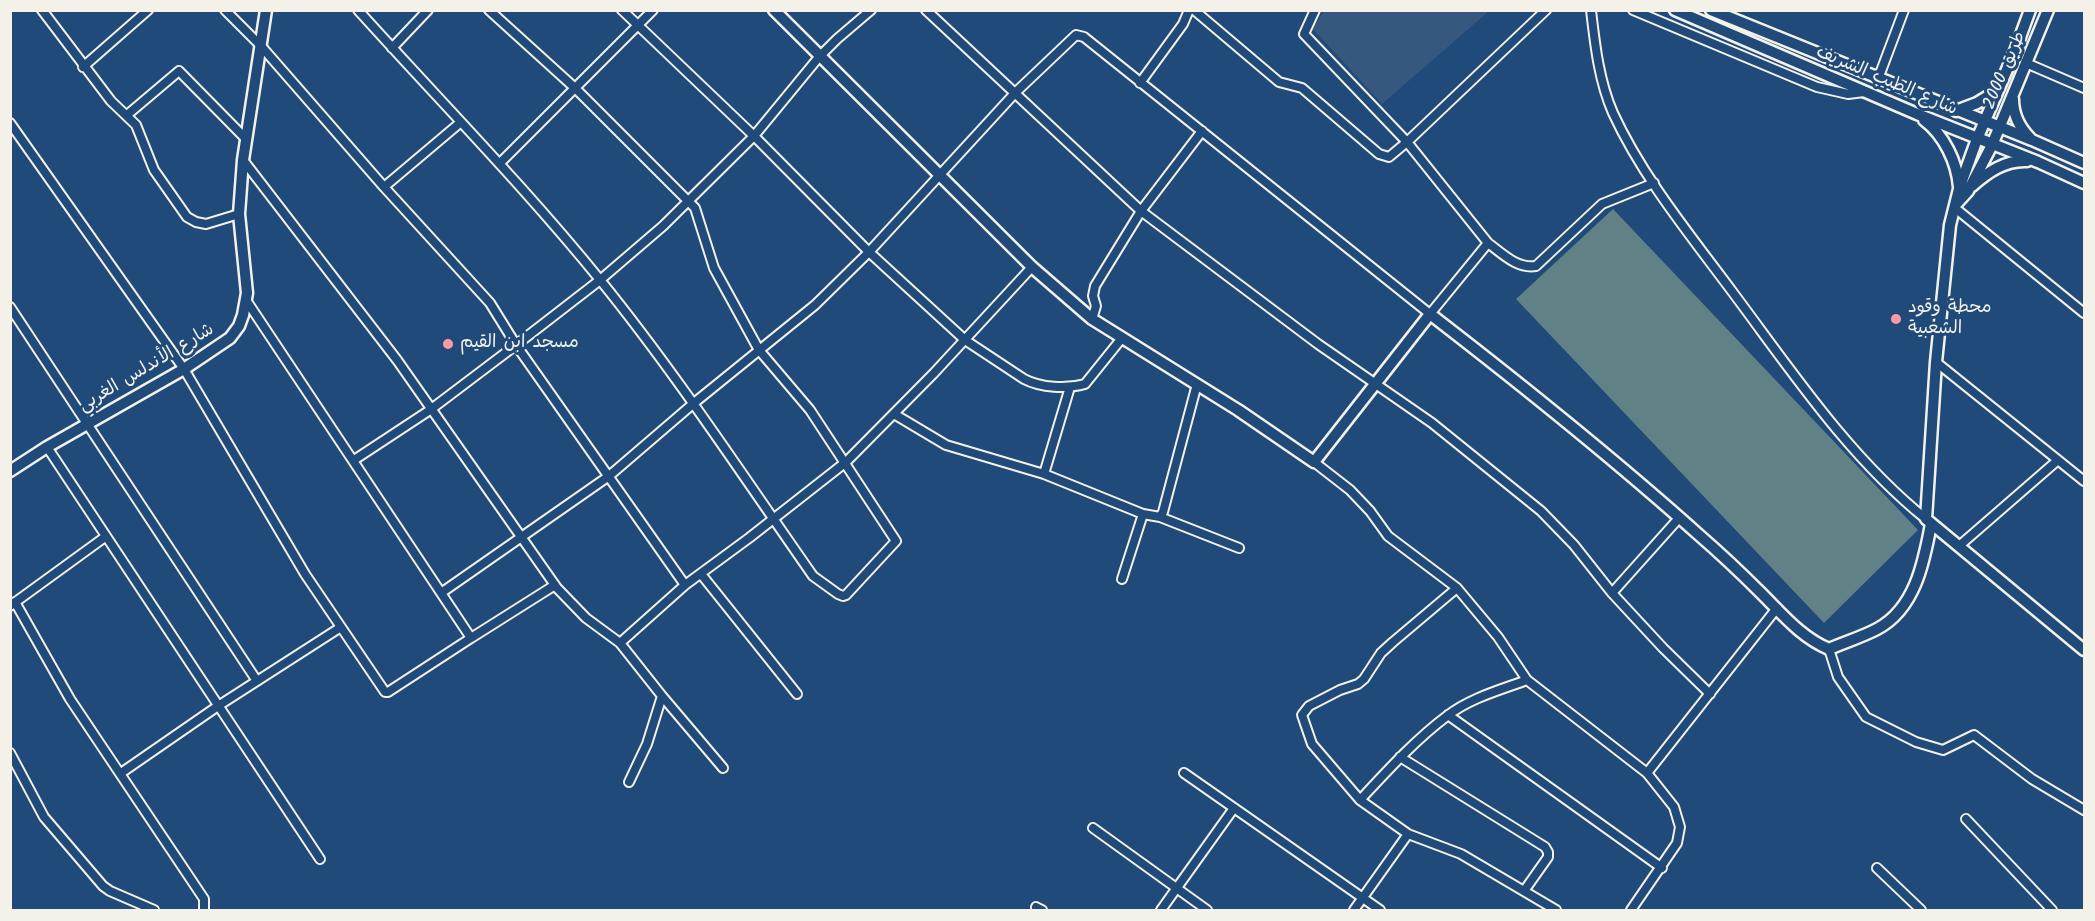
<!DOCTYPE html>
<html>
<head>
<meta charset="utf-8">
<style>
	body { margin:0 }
	#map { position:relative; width:2095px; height:921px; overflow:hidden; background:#1f4a7a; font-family:Kalam,sans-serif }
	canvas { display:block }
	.frame { position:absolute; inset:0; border:12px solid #f4f1e8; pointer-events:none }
</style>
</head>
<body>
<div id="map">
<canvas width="2095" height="921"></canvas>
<div class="frame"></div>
</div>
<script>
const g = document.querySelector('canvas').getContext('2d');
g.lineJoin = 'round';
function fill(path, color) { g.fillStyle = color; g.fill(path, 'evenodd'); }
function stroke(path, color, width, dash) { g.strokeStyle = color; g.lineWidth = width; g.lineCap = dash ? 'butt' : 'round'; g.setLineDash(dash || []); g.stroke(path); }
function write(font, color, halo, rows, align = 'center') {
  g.font = font + ' Kalam,"Playpen Sans Arabic",sans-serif'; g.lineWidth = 6; g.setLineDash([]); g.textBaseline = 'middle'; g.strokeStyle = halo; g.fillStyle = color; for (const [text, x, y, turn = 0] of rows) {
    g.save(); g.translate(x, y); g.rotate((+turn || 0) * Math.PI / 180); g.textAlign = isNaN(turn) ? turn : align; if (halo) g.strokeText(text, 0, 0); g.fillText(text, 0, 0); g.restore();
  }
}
fill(new Path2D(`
	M 1324,11 L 1489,11 L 1382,104 L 1313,29 Z`), '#36587f');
fill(new Path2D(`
	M 1613,209 L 1918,530 L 1824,623 L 1516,299 Z`), '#608185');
const street = new Path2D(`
	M 42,10 L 111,101 L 136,125 L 154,170 L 187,217 L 196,222 L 206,224 L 239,214
	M 225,10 L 261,46 L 384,187 L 490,303 L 516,345 L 685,585
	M 358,10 C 439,100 524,186 601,281 C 677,375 743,476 813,576 L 838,594 L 843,596 L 846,595 L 896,541 L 810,410 L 759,350 L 714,268 L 695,208 L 575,88 L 489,10
	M 622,10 L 754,136 L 869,252 L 965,340 L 1024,379 C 1041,388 1067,389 1085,384 L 1122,338
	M 926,10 L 1141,211 L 1318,344 L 1432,423 L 1541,511 L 1574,545 L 1612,593 L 1663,648 L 1710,694
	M 1194,10 L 1279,82 L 1302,88 L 1379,154 L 1389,157 L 1407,142 L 1546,10
	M 1591,10 C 1595,45 1599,81 1613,113 C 1643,178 1691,236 1734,294 C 1793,373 1849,457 1926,519
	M 1633,10 L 1817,87 L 1848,94 L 1864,92
	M 392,48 L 428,10
	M 2026,63 L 2084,88
	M 83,67 L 148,10
	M 1878,79 L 1904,10
	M 1140,83 L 1183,24 L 1189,10
	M 127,115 L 179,71 L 246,139
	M 10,123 L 184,369 L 305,574 L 385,692 L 388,692 L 471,638
	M 243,160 L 397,360 L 557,588 L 586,618 L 620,643 L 685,585 L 749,538 L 846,462 L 934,373 L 1032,267
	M 500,163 L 653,10
	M 384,187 L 461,122
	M 1955,208 L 2084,313
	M 1488,243 C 1503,254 1517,269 1536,266 L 1602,204 L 1654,183
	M 246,300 L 471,638 L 555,585
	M 10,307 L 257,681
	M 1092,319 L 1096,306 L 1093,296 L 1095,286 L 1141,211 L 1202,131
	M 1936,362 L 2084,481
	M 894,414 L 946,445 L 1044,474 L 1143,514 L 1160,517 L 1239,548
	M 47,447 L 320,859
	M 354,460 L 430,410 L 516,345 L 600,280 L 663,226 L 754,136 L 819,57 L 837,39 L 871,10
	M 1314,462 L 1350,490 L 1370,511 L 1388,536 L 1457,588 L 1498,637 L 1527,680 L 1647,773 L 1674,807 L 1680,827 L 1677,843 L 1631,910
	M 1044,474 L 1070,387
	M 1160,517 L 1163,512 L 1197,384
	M 1959,546 L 2058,460
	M 701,574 L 797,694
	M 1122,579 L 1143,514
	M 1457,588 L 1393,642 L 1381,653 L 1364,679 L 1358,684 L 1340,690 L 1309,706 L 1302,715 L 1312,744 L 1360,800 L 1408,834 L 1461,854 L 1556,910
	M 441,593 L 609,476 L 694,403 L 815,305 L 869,252 L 1016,92 L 1076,35 L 1084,37 L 1430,314 L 1488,243 L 1407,142 L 1304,34 L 1315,10
	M 1612,593 L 1680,517
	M 15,602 L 70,699 L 204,899 L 204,910
	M 10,606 L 105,537
	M 620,643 L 662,696 L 647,744 L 629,782
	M 1829,649 L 1838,677 L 1866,717 L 1916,742 L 1943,750 L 1974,735 L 2032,779 L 2084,810
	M 662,696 L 723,768
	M 1448,715 L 1662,868
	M 10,753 L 44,817 L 103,886 L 110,891 L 154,910
	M 1400,757 L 1545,847 L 1548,852 L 1548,857 L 1524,891
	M 121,773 L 218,706 L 341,627
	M 1184,773 L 1380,910
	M 1647,773 L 1777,608
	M 1360,800 C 1387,771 1415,740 1447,716 C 1470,698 1500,690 1527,680
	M 1966,819 L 2052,910
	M 1093,828 L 1207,910
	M 1877,868 L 1921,910
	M 1036,907 L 1042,910
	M 1161,910 L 1234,808
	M 1354,910 L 1408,834`);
const secondary = new Path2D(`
	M 774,10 L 1032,267 L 1092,319 L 1238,410 L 1314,462 L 1430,314 C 1522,385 1613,458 1699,535 C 1721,554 1742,574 1762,594 C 1783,615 1802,638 1829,649 C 1845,642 1862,637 1877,629 C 1915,609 1924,562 1931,524
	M 1675,10 L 1917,114 L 2038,162 L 2084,183
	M 1711,10 L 2032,140 L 2084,163
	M 2030,10 L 2015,51 L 1977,139 L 1959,189 L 1950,225 L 1936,362 L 1926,519 L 2084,650
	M 2013,99 C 2013,115 2019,127 2030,138
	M 1956,111 L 1977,103 L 1995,92
	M 1924,120 C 1944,135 1957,162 1959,187
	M 1972,186 C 1988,172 2005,160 2027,161
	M 1957,203 L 1968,191 L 1992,145 L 2048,10
	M 10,471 L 47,447 L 184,369 L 230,338 L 239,326 L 243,315 L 247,293 L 239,214 L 243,160 L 266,10`);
stroke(street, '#f4f1e8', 12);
stroke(secondary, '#f4f1e8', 15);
stroke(street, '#1f4a7a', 8);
stroke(secondary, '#1f4a7a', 10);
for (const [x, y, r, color] of [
	[1896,319,6,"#ff9aa2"],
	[448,344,6,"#ff9aa2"]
]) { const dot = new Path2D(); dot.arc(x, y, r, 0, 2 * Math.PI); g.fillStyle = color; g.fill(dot); stroke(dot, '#1f4a7a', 2); }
write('18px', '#f4f1e8', '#1f4a7a', [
	["طريق 2000",2006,71,-67],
	["شارع الطيب الشريف",1886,82,23],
	["شارع الأندلس الغربي",147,369,-31]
]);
write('18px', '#f4f1e8', '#1f4a7a', [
	["محطة وقود",1908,309],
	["الشعبية",1908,330],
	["مسجد ابن القيم",460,344]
], 'left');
</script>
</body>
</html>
